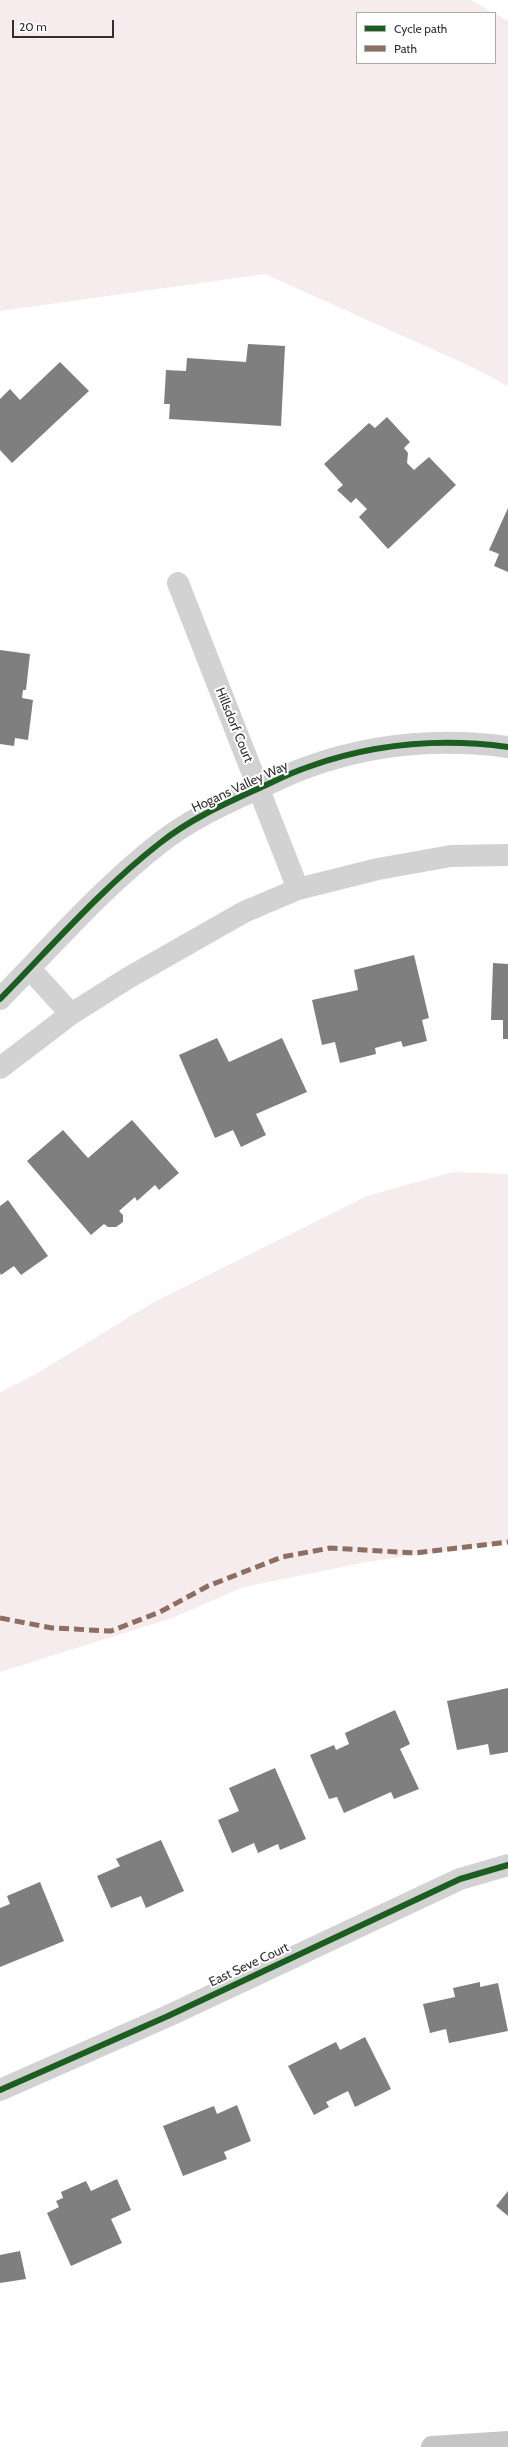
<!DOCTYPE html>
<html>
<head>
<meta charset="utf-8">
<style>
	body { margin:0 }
	#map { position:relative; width:508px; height:2447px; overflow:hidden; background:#fff; font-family:Cabin,sans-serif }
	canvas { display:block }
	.legend { position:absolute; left:356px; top:12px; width:140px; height:52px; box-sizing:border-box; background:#fff; border:1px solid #acacac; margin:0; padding:5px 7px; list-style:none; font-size:12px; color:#303030 }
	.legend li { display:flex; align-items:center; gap:8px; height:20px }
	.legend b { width:20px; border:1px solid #acacac }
	.scale { position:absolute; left:12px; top:20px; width:102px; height:18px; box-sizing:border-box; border:2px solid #303030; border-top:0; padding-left:5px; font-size:12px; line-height:14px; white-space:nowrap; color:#303030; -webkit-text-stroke:3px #fff; paint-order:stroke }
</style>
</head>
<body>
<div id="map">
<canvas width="508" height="2447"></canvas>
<ul class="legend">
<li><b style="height:5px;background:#1b5e20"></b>Cycle path</li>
<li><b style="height:5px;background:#8d6e63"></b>Path</li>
</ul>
<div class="scale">20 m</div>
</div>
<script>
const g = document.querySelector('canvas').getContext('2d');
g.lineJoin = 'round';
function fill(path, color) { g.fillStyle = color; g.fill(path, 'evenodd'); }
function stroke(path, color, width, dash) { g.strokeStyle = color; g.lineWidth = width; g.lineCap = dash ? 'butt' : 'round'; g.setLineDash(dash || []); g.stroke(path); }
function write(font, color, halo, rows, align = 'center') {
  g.font = font + ' Cabin,sans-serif'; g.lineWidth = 4; g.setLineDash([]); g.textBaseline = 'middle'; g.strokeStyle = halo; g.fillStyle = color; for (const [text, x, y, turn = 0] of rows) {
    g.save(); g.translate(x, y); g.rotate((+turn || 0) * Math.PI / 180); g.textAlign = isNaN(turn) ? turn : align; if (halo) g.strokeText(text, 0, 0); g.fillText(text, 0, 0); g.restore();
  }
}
fill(new Path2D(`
	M 0,0 L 471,0 L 493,13 L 357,13 L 357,63 L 495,63 L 495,14 L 508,21 L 508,386 L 474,368 L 265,274 L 0,311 Z
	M 453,1172 L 508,1174 L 508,1542 L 367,1562 L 244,1587 L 172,1618 L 0,1672 L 0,1392 L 36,1374 L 152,1303 L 367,1196 Z`), '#f6eced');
fill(new Path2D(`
	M 248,344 L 285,346 L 281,426 L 169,419 L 170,404 L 164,404 L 166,370 L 186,371 L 187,358 L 246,362 Z
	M 60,362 L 89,391 L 12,463 L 0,450 L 0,399 L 10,389 L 20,400 Z
	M 387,417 L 410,442 L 404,448 L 408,453 L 407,463 L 414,470 L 429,457 L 456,485 L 388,549 L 359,517 L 367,509 L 356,498 L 351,503 L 337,490 L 343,485 L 324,464 L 369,423 L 375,428 Z
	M 508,508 L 508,572 L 494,566 L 499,554 L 489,550 Z
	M 0,650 L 30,654 L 26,690 L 23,690 L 22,698 L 33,700 L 28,740 L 15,738 L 14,746 L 0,744 Z
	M 414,955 L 429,1018 L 422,1020 L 427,1041 L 403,1047 L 401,1041 L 375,1048 L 376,1054 L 340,1063 L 335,1042 L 322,1045 L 312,1000 L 358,990 L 354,970 Z
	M 493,963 L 508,964 L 508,1039 L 503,1039 L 503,1020 L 491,1020 Z
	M 217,1038 L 229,1062 L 282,1038 L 307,1092 L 256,1114 L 266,1135 L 241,1147 L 233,1130 L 215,1138 L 179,1055 Z
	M 132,1120 L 179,1173 L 159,1190 L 155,1185 L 137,1201 L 135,1197 L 119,1211 L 123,1215 L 123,1222 L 116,1227 L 108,1227 L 104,1224 L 91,1235 L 27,1161 L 63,1130 L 88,1158 Z
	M 8,1200 L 48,1256 L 21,1275 L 14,1266 L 1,1275 L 0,1273 L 0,1206 Z
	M 508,1688 L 508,1752 L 490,1755 L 488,1744 L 457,1750 L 447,1701 Z
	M 395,1710 L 410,1744 L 400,1749 L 419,1789 L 394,1799 L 391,1792 L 344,1813 L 337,1797 L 329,1799 L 310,1755 L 334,1745 L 336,1750 L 349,1744 L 345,1733 Z
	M 275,1768 L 306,1839 L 280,1850 L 278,1844 L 258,1853 L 254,1843 L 232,1853 L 218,1820 L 239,1811 L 229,1788 Z
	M 161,1840 L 184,1891 L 146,1908 L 141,1896 L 111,1908 L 97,1876 L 120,1866 L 116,1859 Z
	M 40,1882 L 64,1941 L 0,1967 L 0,1908 L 10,1904 L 7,1896 Z
	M 480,1982 L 480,1987 L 498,1983 L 508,2031 L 449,2043 L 446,2029 L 430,2033 L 423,2004 L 455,1997 L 453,1988 Z
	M 365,2037 L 391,2089 L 355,2107 L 348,2091 L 326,2102 L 329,2107 L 314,2115 L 288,2066 L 336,2042 L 340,2050 Z
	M 237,2105 L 251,2141 L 224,2152 L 227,2159 L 183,2176 L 163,2126 L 214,2106 L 217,2114 Z
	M 117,2179 L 131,2210 L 111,2219 L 122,2243 L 71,2266 L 47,2213 L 59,2207 L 56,2201 L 63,2198 L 61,2192 L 86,2181 L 91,2191 Z
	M 508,2191 L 508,2216 L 496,2206 Z
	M 20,2251 L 26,2279 L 0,2283 L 0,2255 Z`), '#7f7f7f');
stroke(new Path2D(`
	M 178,583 L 298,889
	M 30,969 L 71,1014
	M 0,999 C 52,946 102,888 160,843 C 189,820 222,805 255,790 C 273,782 290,773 308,767 C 372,744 441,738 508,747
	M 0,1068 L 71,1014 L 128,978 L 244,912 L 298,889 L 378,869 L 451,856 L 508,855
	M 0,2090 L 168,2016 L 460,1879 L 508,1865`), '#d2d2d2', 22);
stroke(new Path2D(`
	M 432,2447 L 508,2442`), '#c6c6c6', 22);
stroke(new Path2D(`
	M 0,1618 L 52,1628 L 111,1631 L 160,1612 L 208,1586 L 282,1557 L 330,1548 L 415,1553 L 508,1542`), '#8d6e63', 5, [10, 5]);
stroke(new Path2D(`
	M 0,999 C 52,946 102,888 160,843 C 189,820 222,805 255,790 C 273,782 290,773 308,767 C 372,744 441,738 508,747
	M 0,2090 L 168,2016 L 460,1879 L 508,1865`), '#1b5e20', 6);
write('13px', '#303030', '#fff', [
	["Hillsdorf Court",234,725,68],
	["Hogans Valley Way",240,787,-25],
	["East Seve Court",249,1965,-25]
]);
</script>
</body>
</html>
